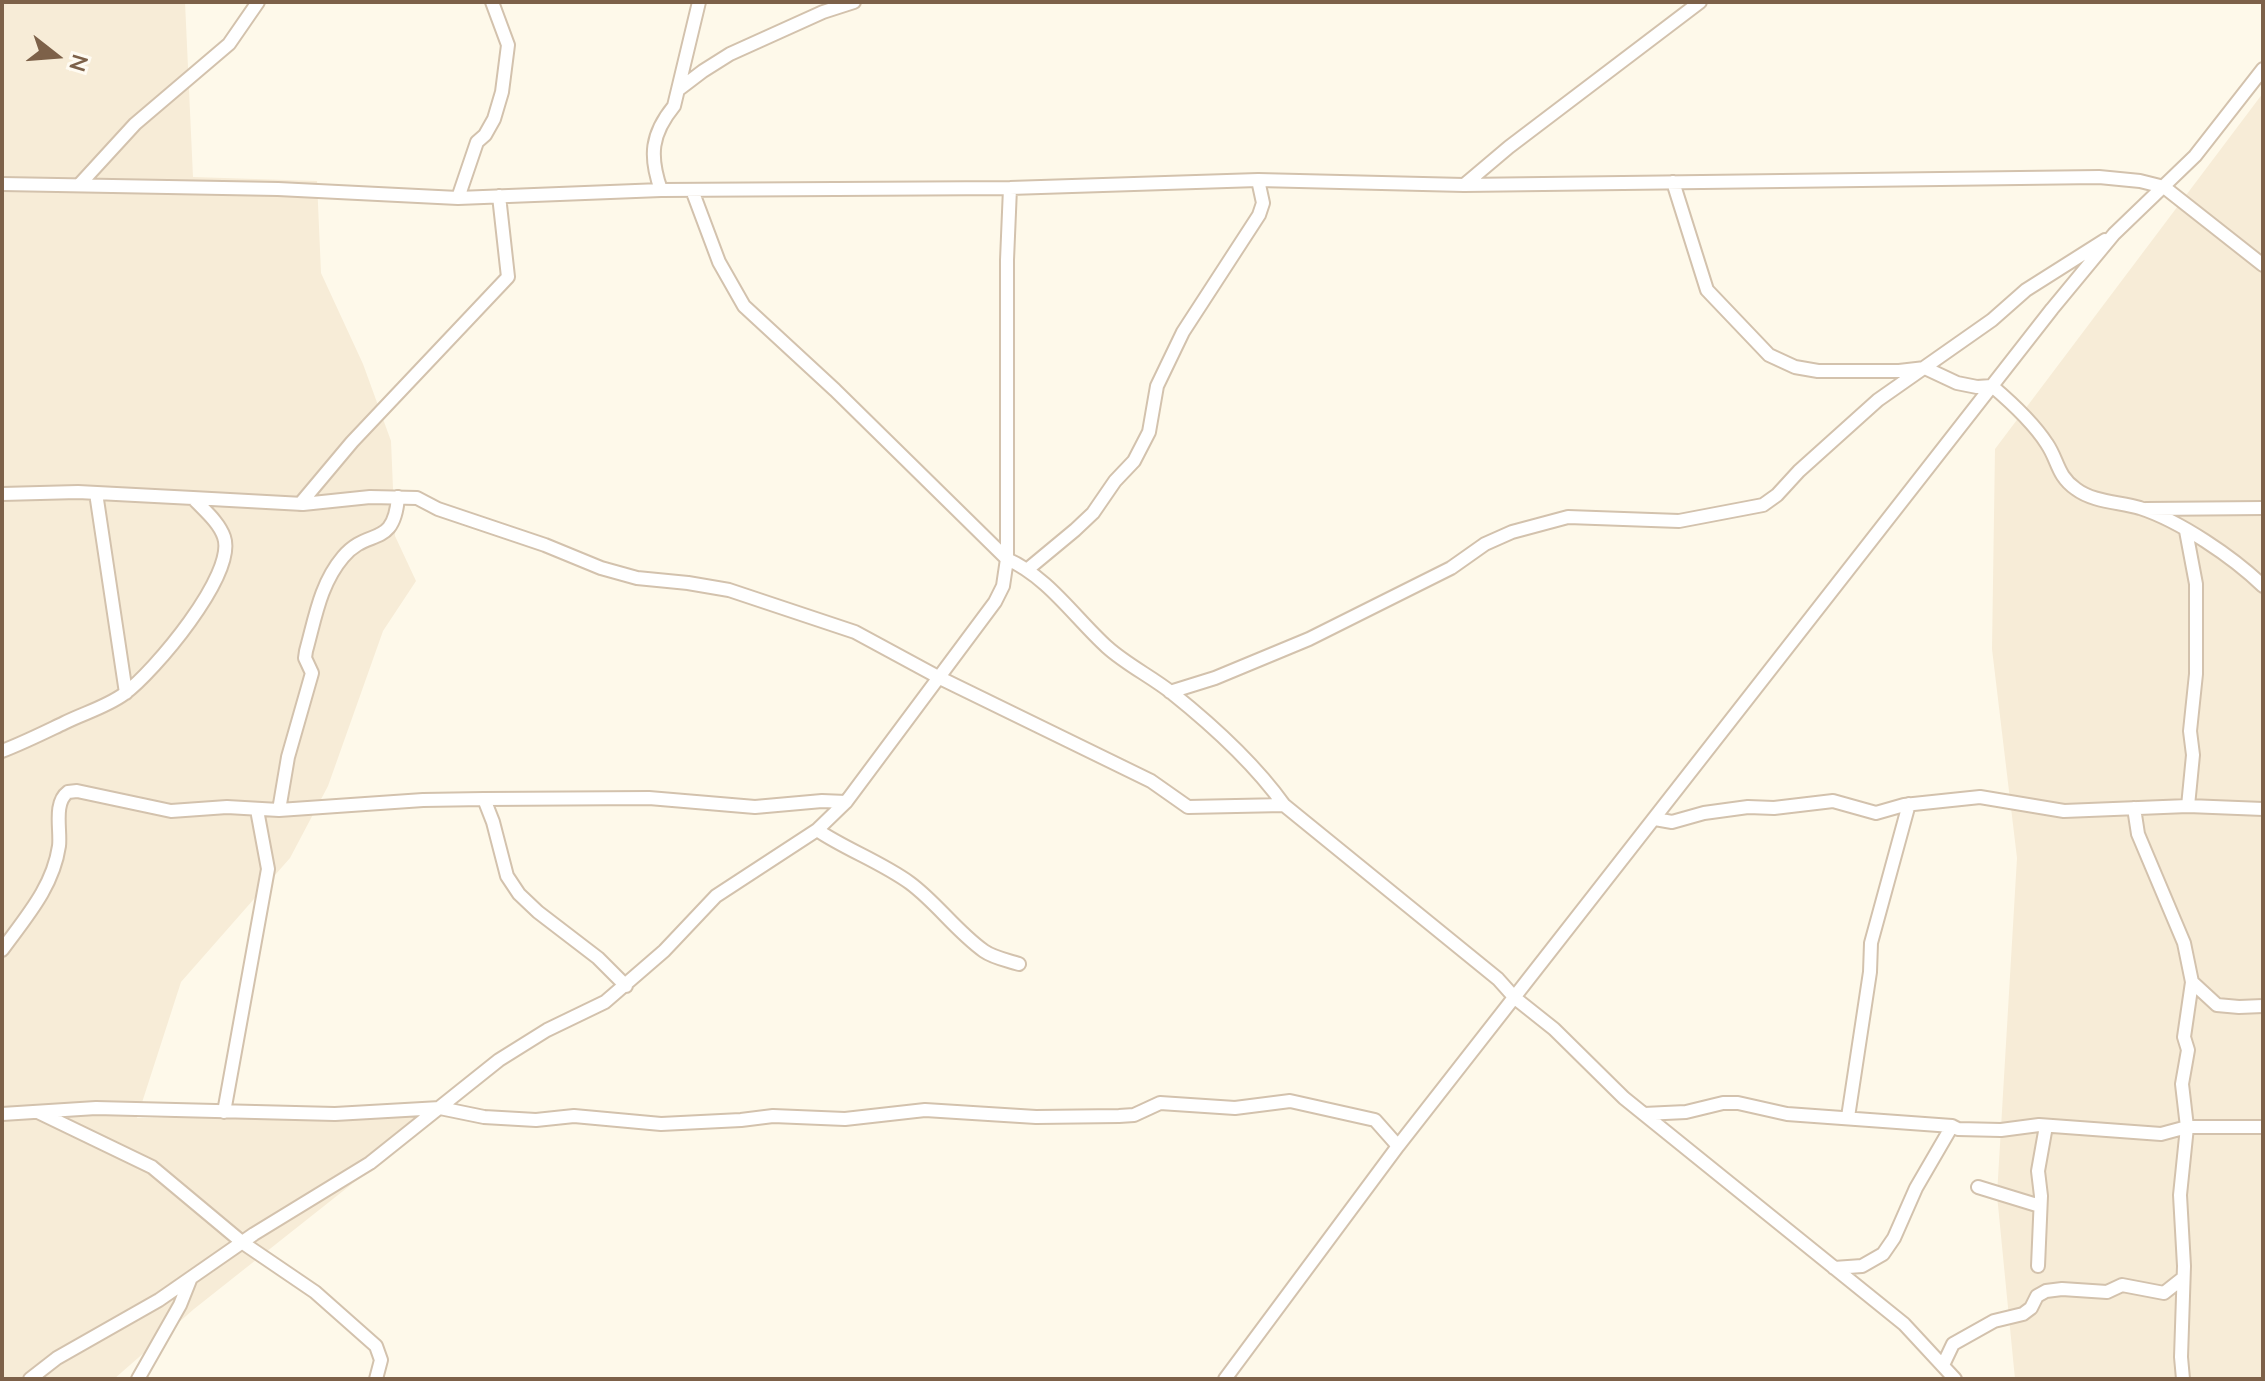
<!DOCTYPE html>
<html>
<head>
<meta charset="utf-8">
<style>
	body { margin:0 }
	#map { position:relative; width:2265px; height:1381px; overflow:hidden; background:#fef9ea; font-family:Mulish,sans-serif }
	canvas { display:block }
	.frame { position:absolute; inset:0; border:4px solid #7d6149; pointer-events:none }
	.north { position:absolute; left:16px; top:16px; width:80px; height:80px; -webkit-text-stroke:6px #fffbf2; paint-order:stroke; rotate:107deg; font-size:22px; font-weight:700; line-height:32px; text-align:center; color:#7d6149 }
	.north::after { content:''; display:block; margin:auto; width:28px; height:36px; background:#7d6149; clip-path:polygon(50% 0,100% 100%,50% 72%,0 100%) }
</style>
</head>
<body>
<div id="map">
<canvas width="2265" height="1381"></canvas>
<div class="frame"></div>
<div class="north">N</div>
</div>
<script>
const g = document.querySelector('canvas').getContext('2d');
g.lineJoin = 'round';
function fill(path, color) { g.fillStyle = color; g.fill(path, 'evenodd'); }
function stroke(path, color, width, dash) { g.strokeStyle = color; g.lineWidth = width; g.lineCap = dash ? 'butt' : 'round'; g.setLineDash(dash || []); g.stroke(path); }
fill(new Path2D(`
	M 2,2 L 185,2 L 193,177 L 317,181 L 321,273 L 363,364 L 391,441 L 395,536 L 416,581 L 383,631 L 328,786 L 290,858 L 181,982 L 137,1118 L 439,1115 L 194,1309 L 114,1379 L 2,1379 Z
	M 2263,93 L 2263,1379 L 2015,1379 L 1997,1195 L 2017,858 L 1992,649 L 1995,449 Z`), '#f7ecd7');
const minor = new Path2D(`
	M 678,90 L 703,71 L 730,54 L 823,12 L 854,2
	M 1673,182 L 1707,290 L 1769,355 L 1795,367 L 1818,371 L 1899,371 L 1925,368 L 1957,383 L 1977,387 L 1992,386 C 2012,403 2033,422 2047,444 C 2058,460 2057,476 2076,489 C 2093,502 2120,502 2140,508 C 2180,521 2233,557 2263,586
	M 2,184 L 278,189 L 458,198 L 661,190 L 1010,188 L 1258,180 L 1464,185 L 2099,177 L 2140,181 L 2164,187 L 2263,265
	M 80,184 L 135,124 L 229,44 L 258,2
	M 1464,185 L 1509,147 L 1700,2
	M 661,190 C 649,156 651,134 674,106 L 699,2
	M 692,190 L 719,262 L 744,306 L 835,390 L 1007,559 C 1048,577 1075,618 1107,647 C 1127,665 1152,677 1172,693 C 1212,725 1254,763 1284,805 L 1498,979 L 1515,998 L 1554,1029 L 1624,1098 L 1904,1324 L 1955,1379
	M 458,198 L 477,142 L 485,135 L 494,119 L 502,92 L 508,45 L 492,2
	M 96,493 L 126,693
	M 2,494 L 78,492 L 193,498 C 204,510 219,522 224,537 C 237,574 153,673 124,694 C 106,707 84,713 64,723 C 43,733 23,743 2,751
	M 193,498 L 303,504 L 370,497 L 417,498 L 438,509 L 545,545 L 601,568 L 637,578 L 688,583 L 729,590 L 855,632 L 940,678 L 1151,781 L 1188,807 L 1284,805
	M 300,504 L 352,442 L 508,277 L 499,196
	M 2146,509 L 2263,508
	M 2186,531 L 2196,584 L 2196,674 L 2190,731 L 2193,755 L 2188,806
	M 1028,569 L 1075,530 L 1093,513 L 1115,481 L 1134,461 L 1149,432 L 1157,386 L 1183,332 L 1259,215 L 1263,203 L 1258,180
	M 1170,692 L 1215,678 L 1309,639 L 1451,568 L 1485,544 L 1512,532 L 1568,517 L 1679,521 L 1763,505 L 1777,495 L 1799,471 L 1878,400 L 1992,320 L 2026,290 L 2105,240
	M 484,799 L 493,822 L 507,876 L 519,894 L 538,912 L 598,958 L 626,986
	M 2134,808 L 2138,834 L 2184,943 L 2192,982 L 2184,1037 L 2188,1050 L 2182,1084 L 2187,1127 L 2180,1195 L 2184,1266 L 2181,1357 L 2183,1379
	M 279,810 L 288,757 L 312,673 L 305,658 L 306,651 C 315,619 320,584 343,557 C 368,527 394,549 398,497
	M 1655,819 L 1672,822 L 1704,813 L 1748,807 L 1774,808 L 1833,801 L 1876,813 L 1904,805 L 1980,797 L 2064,811 L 2188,806 L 2263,809
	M 817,830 C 847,850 881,862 910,883 C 937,903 956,931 984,951 C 994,958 1007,960 1019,964
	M 2,950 C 26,917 53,887 59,846 C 61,830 53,803 68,792 L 77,791 L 171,811 L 227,807 L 279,810 L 423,800 L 484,799 L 649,798 L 755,807 L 822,801 L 846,802
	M 2192,982 L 2217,1005 L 2239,1007 L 2263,1006
	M 38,1112 L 152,1167 L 243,1243 L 315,1292 L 376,1346 L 381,1360 L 376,1379
	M 224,1112 L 268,869 L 257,810
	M 2,1114 L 96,1108 L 335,1114 L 440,1108 L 484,1117 L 536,1120 L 574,1116 L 661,1124 L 741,1120 L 773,1116 L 845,1119 L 925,1110 L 1036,1117 L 1119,1116 L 1134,1115 L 1160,1103 L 1235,1108 L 1290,1101 L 1375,1120 L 1398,1146
	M 1644,1114 L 1686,1112 L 1723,1103 L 1738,1103 L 1787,1114 L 1952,1126 L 1958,1129 L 2001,1130 L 2039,1125 L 2161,1134 L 2187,1127 L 2263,1127
	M 1848,1117 L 1870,972 L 1871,943 L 1909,804
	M 1978,1187 L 2040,1206
	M 2038,1266 L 2041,1196 L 2038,1171 L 2046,1126
	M 1834,1268 L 1862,1266 L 1883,1254 L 1894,1238 L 1916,1188 L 1952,1126
	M 1943,1365 L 1953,1344 L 1994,1321 L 2023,1314 L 2031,1308 L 2037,1296 L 2046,1291 L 2062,1289 L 2107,1292 L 2122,1285 L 2164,1293 L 2183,1278
	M 30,1379 L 57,1358 L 159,1300 L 254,1234 L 370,1163 L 499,1060 L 547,1030 L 605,1002 L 664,951 L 716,896 L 817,830 L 846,802 L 995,602 L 1003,586 L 1007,559 L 1007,260 L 1010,188
	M 138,1379 L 180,1305 L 190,1280
	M 1225,1379 L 1398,1146 L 2052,309 L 2114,234 L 2195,156 L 2263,69`);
stroke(minor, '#d3c2ad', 16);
stroke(minor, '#fff', 12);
</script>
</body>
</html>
